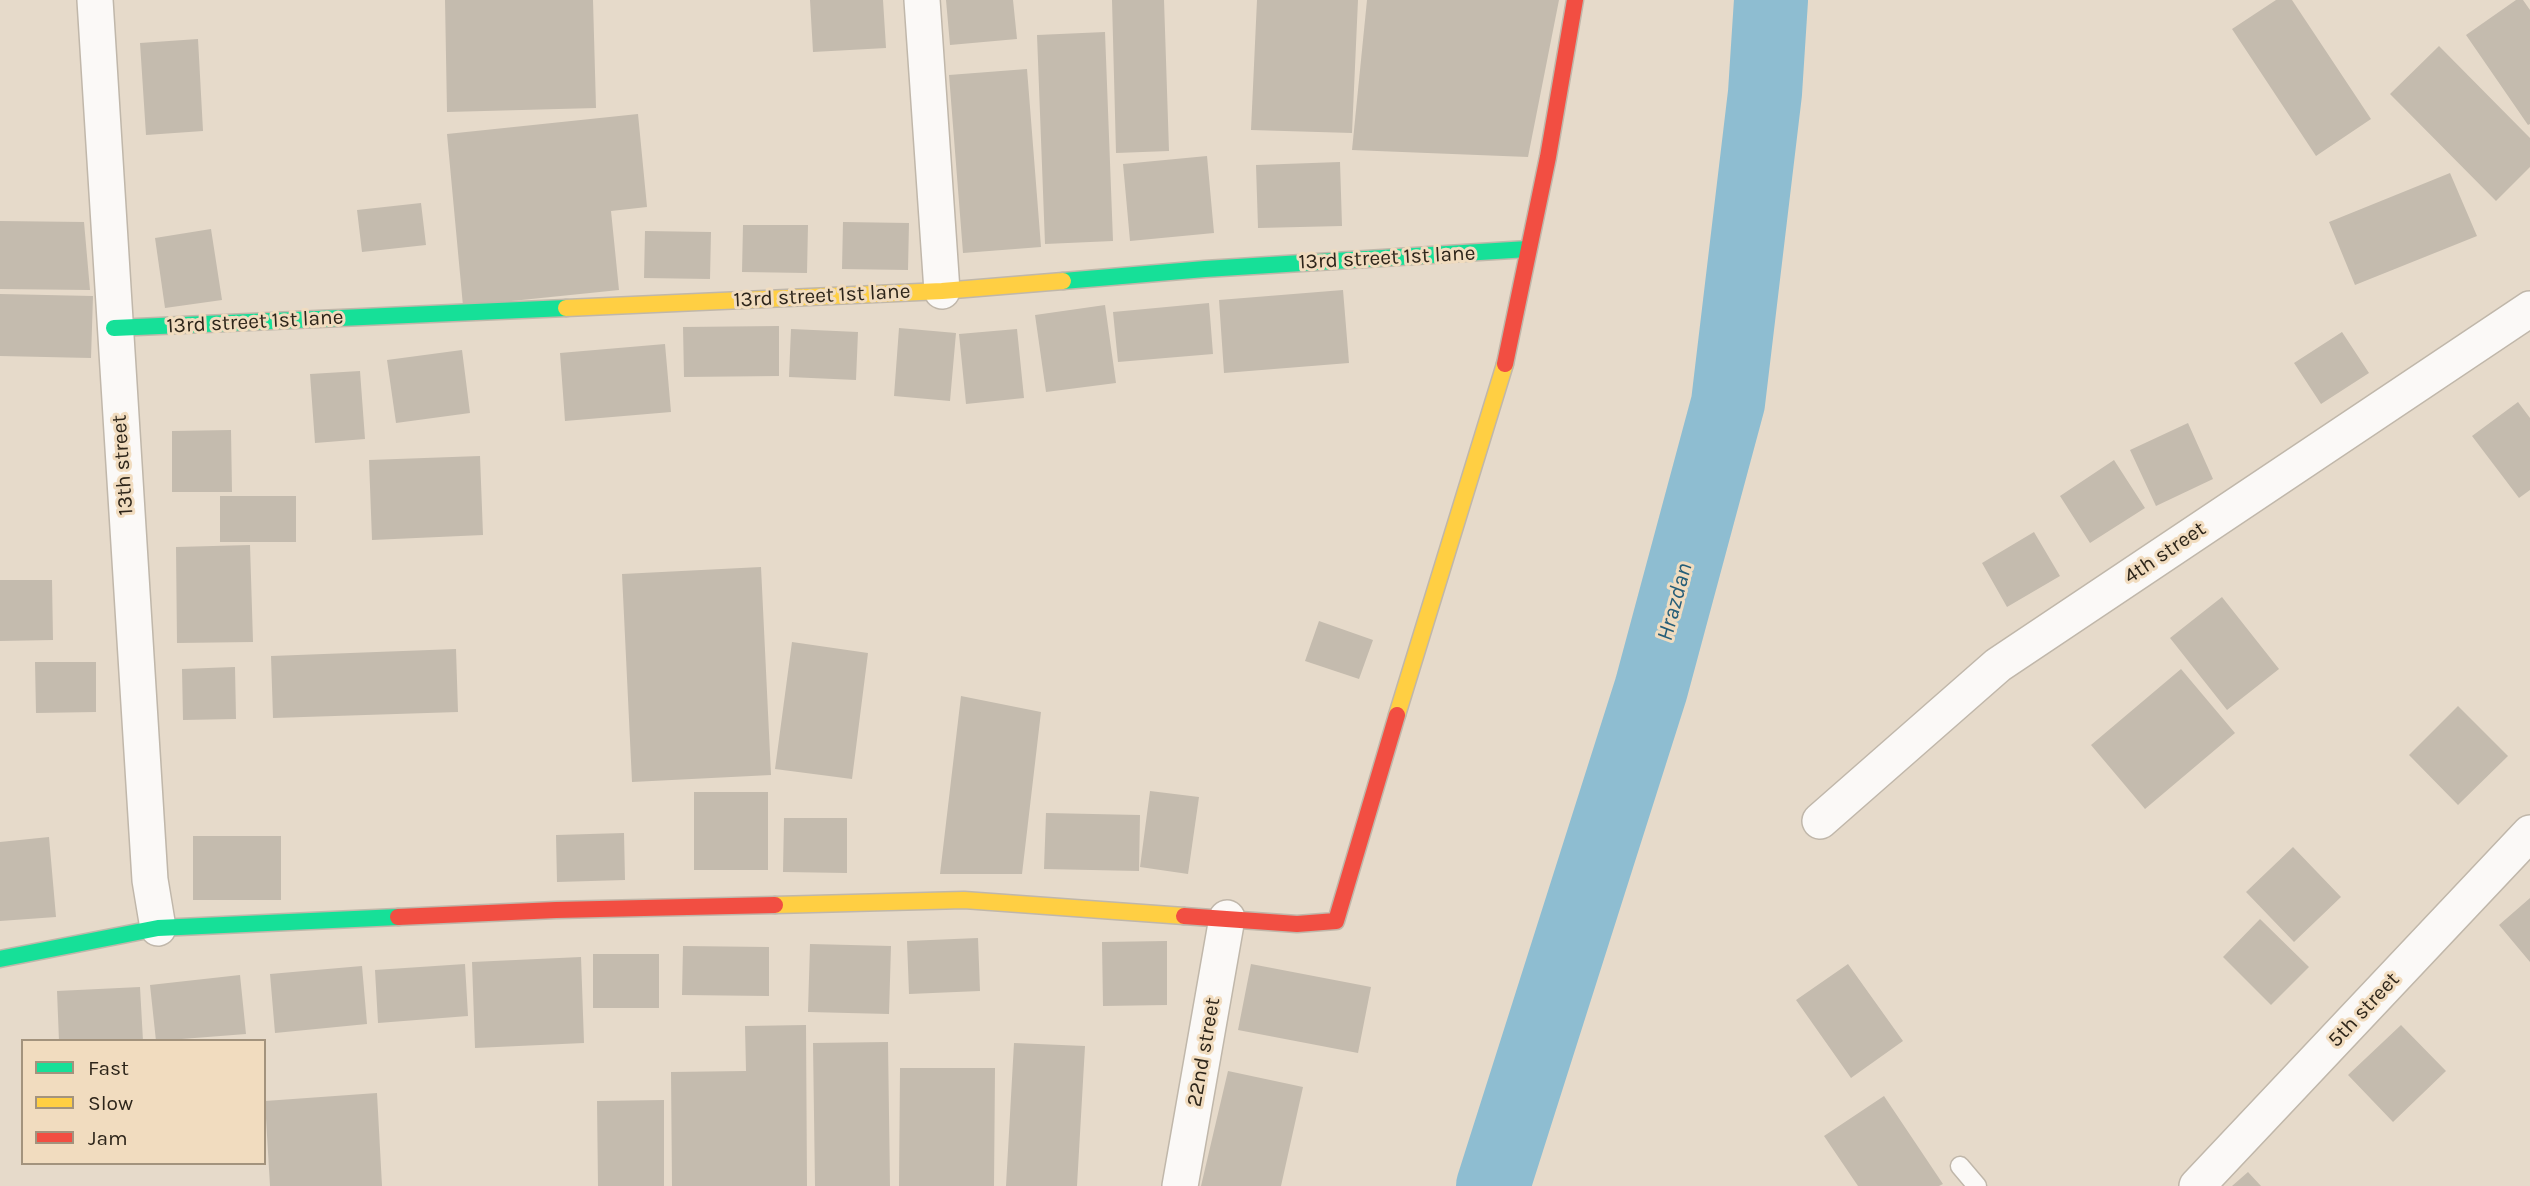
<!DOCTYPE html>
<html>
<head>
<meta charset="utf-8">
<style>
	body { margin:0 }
	#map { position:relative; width:2530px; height:1186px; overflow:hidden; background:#e6daca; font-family:Karla,sans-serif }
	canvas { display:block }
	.legend { position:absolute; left:21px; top:1039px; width:245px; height:126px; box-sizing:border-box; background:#f1dcbf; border:2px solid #a3937d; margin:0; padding:9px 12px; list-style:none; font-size:21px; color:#2d251a }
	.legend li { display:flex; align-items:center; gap:14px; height:35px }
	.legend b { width:35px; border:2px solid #a3937d }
</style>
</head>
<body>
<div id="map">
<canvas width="2530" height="1186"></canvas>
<ul class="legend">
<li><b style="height:9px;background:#16e098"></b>Fast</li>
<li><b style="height:9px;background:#ffcf43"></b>Slow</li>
<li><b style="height:9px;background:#f24e42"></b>Jam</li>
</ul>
</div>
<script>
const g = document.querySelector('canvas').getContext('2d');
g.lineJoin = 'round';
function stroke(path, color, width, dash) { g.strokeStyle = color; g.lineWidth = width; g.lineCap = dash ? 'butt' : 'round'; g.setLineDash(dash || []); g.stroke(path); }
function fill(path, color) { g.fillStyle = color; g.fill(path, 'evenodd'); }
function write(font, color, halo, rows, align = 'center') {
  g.font = font + ' Karla,sans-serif'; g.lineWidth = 6; g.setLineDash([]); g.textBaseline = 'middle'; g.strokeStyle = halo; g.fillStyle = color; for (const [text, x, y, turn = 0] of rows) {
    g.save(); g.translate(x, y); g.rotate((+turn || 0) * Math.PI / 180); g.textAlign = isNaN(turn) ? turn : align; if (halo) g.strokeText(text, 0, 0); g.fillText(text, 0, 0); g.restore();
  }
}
stroke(new Path2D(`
	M 1493,1186 L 1651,689 L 1728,403 L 1765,93 L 1771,0`), '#8ebdd1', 74);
fill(new Path2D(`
	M 445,0 L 593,0 L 596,108 L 447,112 Z
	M 810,0 L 883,0 L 886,48 L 813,52 Z
	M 946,0 L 1013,0 L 1017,39 L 950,45 Z
	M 1112,0 L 1164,0 L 1169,151 L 1116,153 Z
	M 1257,0 L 1358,0 L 1352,133 L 1251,130 Z
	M 1367,0 L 1559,0 L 1528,157 L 1352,150 Z
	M 2276,0 L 2292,0 L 2371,119 L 2316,156 L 2232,29 Z
	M 2516,0 L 2523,0 L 2530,10 L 2530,124 L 2528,125 L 2466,35 Z
	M 1105,32 L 1113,241 L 1045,244 L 1037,35 Z
	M 198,39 L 203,131 L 146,135 L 140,43 Z
	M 2439,46 L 2530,138 L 2530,167 L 2496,201 L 2390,94 Z
	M 1027,69 L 1041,247 L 963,253 L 949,75 Z
	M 638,114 L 647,207 L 611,211 L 619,290 L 463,306 L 447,134 Z
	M 1207,156 L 1214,233 L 1130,241 L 1123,164 Z
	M 1340,162 L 1342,226 L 1258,228 L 1256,165 Z
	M 2450,173 L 2477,236 L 2355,285 L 2329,222 Z
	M 421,203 L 426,245 L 362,252 L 357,210 Z
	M 0,221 L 84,222 L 90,290 L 0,289 Z
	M 843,222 L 909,223 L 908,270 L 842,269 Z
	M 743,225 L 808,225 L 807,273 L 742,272 Z
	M 211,229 L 222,300 L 165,308 L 155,238 Z
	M 645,231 L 711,232 L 710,279 L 644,278 Z
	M 1343,290 L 1349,363 L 1224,373 L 1219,300 Z
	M 0,294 L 93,296 L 91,358 L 0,356 Z
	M 1209,303 L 1213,354 L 1118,362 L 1113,312 Z
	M 1105,305 L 1116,383 L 1046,392 L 1035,315 Z
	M 779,326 L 779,376 L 684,377 L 683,327 Z
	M 899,328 L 956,333 L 950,401 L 894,396 Z
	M 791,329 L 858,332 L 856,380 L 789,377 Z
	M 1017,329 L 1024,398 L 966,404 L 959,334 Z
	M 2342,332 L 2369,373 L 2321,404 L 2294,363 Z
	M 665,344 L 671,412 L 565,421 L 560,353 Z
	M 462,350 L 470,413 L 396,423 L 387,360 Z
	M 360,371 L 365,439 L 315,443 L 310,374 Z
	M 2518,402 L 2530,418 L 2530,490 L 2519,498 L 2472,436 Z
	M 2188,423 L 2213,479 L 2156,506 L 2130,450 Z
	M 231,430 L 232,492 L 172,492 L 172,431 Z
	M 480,456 L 483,535 L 372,540 L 369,460 Z
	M 2114,460 L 2145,508 L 2090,543 L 2060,496 Z
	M 220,496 L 296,496 L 296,542 L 220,542 Z
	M 2034,532 L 2060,576 L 2007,607 L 1982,563 Z
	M 250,545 L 253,642 L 177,643 L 176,547 Z
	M 761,567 L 771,775 L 632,782 L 622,574 Z
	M 0,580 L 52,580 L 53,640 L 0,641 Z
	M 2222,597 L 2279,669 L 2227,710 L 2170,638 Z
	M 1319,621 L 1373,640 L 1359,679 L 1305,661 Z
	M 792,642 L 868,653 L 852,779 L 775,769 Z
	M 456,649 L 458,712 L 273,718 L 271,656 Z
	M 35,662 L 96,662 L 96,712 L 36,713 Z
	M 235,667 L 236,719 L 183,720 L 182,669 Z
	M 2181,669 L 2235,733 L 2145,809 L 2091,745 Z
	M 961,696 L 1041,712 L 1022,874 L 940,874 Z
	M 2458,706 L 2508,756 L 2458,805 L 2409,755 Z
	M 1150,791 L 1199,797 L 1188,874 L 1140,867 Z
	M 694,792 L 768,792 L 768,870 L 694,870 Z
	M 1046,813 L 1140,815 L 1139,871 L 1044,869 Z
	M 784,818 L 847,818 L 847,873 L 783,872 Z
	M 624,833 L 625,880 L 557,882 L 556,835 Z
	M 193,836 L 281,836 L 281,900 L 193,900 Z
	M 49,837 L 56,917 L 0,921 L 0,842 Z
	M 2293,847 L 2341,897 L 2294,942 L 2246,892 Z
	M 2530,898 L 2530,962 L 2499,925 Z
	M 2260,919 L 2309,967 L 2271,1005 L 2223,957 Z
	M 978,938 L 980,991 L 909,994 L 907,941 Z
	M 1167,941 L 1167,1005 L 1103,1006 L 1102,942 Z
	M 810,944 L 891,946 L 889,1014 L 808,1012 Z
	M 683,946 L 769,947 L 769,996 L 682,995 Z
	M 593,954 L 659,954 L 659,1008 L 593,1008 Z
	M 581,957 L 584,1043 L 475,1048 L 472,962 Z
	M 465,964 L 468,1016 L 378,1023 L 375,970 Z
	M 1251,964 L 1371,987 L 1358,1053 L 1238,1030 Z
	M 1848,964 L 1903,1041 L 1851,1078 L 1796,1000 Z
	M 362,966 L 367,1024 L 275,1033 L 270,974 Z
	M 240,975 L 246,1034 L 156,1041 L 150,985 Z
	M 140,987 L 143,1041 L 59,1041 L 57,991 Z
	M 806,1025 L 807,1186 L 672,1186 L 671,1072 L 746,1071 L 745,1026 Z
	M 2401,1025 L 2446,1071 L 2393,1122 L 2348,1075 Z
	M 888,1042 L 890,1186 L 815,1186 L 813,1043 Z
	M 1014,1043 L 1085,1046 L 1077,1186 L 1006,1186 Z
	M 900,1068 L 995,1068 L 994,1186 L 899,1186 Z
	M 1228,1071 L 1303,1087 L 1281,1186 L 1201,1186 Z
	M 377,1093 L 382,1186 L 270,1186 L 265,1101 Z
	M 1884,1096 L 1943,1184 L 1939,1186 L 1858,1186 L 1824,1136 Z
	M 664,1100 L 664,1186 L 598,1186 L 597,1101 Z
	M 2248,1172 L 2261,1186 L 2232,1186 Z`), '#c4bbae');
const lane = new Path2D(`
	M 1960,1166 L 1977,1186`);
const street = new Path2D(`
	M 95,0 L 150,880 L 158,928
	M 922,0 L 942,291
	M 1820,821 L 1998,665 L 2530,309
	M 1180,1186 L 1227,918
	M 2197,1186 L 2530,833`);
const fast = new Path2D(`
	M 1063,281 L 1205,269 L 1528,249
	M 114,328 L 566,308
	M 0,959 L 158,928 L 398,917`);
const slow = new Path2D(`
	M 566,308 L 942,291 L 1063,281
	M 1397,715 L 1505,364
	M 775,905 L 964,900 L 1184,916`);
const jam = new Path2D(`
	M 1505,364 L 1548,157 L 1575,0
	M 1184,916 L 1297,924 L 1336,921 L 1397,715
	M 398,917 L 556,910 L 775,905`);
stroke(lane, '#c0b7aa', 21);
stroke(street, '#c0b7aa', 38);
stroke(fast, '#c0b7aa', 19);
stroke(slow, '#c0b7aa', 19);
stroke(jam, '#c0b7aa', 19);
stroke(lane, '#fbf9f7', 18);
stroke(street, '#fbf9f7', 35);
stroke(fast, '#16e098', 16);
stroke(slow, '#ffcf43', 16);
stroke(jam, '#f24e42', 16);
write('21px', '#2d251a', '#f1dcbf', [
	["13rd street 1st lane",1387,258,-3],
	["13rd street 1st lane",822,296,-3],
	["13rd street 1st lane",255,322,-3],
	["13th street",123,465,-94],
	["4th street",2165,553,-34],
	["5th street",2364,1010,-47],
	["22nd street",1204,1052,-80]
]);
write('italic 23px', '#265e78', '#f1dcbf', [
	["Hrazdan",1675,602,-75]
]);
</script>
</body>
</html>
